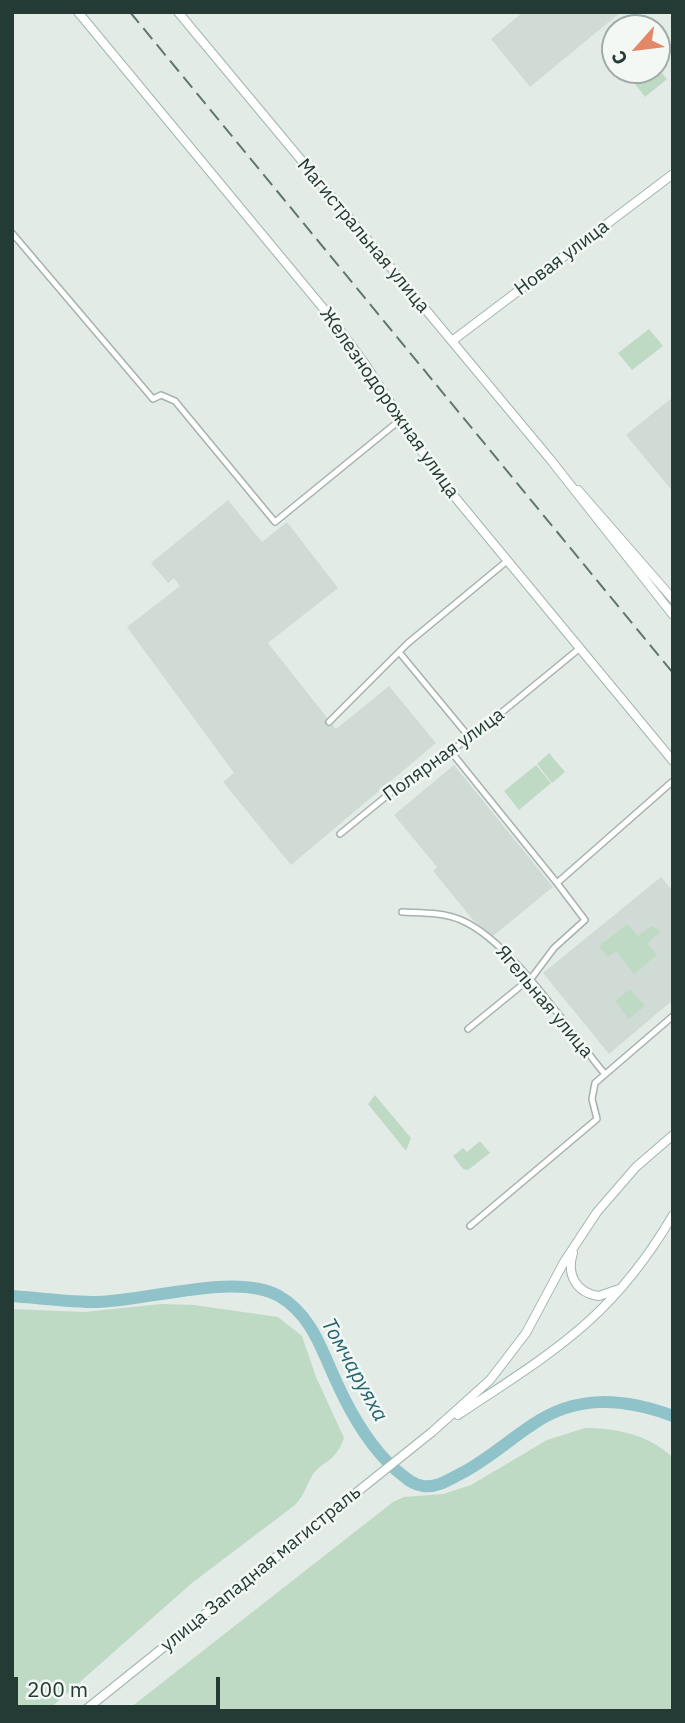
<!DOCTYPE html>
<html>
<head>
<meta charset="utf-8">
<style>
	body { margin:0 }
	#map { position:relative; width:685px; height:1723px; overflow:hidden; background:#e3ebe7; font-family:"IBM Plex Sans",sans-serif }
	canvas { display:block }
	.frame { position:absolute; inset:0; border:14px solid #243a34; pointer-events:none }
	.north { position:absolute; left:601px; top:14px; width:70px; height:70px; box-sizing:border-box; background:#f3f8f5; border:2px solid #a0aca8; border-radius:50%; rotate:242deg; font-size:19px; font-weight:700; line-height:28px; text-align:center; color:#243a34 }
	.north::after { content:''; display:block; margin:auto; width:24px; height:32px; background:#e48668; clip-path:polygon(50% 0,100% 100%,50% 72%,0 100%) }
	.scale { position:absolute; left:14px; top:1677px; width:206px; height:32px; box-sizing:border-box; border:4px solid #243a34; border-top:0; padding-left:9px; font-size:21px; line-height:24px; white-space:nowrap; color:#243a34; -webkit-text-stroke:5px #f3f8f5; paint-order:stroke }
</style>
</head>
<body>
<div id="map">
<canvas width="685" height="1723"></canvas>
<div class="frame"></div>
<div class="north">С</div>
<div class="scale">200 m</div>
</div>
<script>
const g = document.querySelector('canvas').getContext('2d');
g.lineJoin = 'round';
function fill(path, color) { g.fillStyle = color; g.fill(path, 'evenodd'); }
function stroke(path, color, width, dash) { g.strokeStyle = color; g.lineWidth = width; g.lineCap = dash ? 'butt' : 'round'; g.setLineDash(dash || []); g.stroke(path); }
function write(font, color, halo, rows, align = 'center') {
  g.font = font + ' "IBM Plex Sans",sans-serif'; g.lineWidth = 5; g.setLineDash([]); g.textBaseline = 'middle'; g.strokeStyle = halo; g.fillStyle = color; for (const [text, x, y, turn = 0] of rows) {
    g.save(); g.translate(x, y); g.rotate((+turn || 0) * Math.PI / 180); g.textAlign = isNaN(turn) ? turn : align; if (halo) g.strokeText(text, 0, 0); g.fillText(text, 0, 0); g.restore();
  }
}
fill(new Path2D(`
	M 523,12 L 621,12 L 530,87 L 491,39 Z
	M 673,397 L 673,492 L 626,435 Z
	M 228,500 L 262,542 L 287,522 L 338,588 L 268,643 L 336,729 L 389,686 L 436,743 L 291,865 L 223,782 L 234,773 L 127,627 L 180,586 L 174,578 L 168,583 L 151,563 Z
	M 454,765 L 553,887 L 493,936 L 474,921 L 433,871 L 437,867 L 394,815 Z
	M 661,877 L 673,891 L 673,1000 L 609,1054 L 543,973 Z`), '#d1dbd6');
fill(new Path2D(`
	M 657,67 L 667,79 L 645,97 L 635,84 Z
	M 649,329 L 663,346 L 632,370 L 618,353 Z
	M 549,753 L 565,772 L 552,783 L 537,764 Z
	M 536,765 L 551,783 L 519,810 L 504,791 Z
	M 627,924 L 638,936 L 651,926 L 661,931 L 647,943 L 657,955 L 634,974 L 616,951 L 608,957 L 599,946 Z
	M 630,989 L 645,1006 L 629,1019 L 615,1001 Z
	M 375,1095 L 411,1138 L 406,1151 L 368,1104 Z
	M 480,1141 L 490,1153 L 468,1170 L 463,1169 L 453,1156 L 463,1148 L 467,1152 Z
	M 161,1304 L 194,1305 L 278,1317 L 302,1336 L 316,1377 L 344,1438 C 334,1465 323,1459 312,1476 C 306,1486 304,1496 295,1505 L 192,1583 L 47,1711 L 12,1711 L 12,1309 L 85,1312 Z
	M 585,1428 C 617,1428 650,1435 673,1458 L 673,1711 L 126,1711 L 393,1502 L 404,1497 L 443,1494 L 471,1485 L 547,1440 Z`), '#bedac5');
stroke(new Path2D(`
	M 12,1296 C 40,1298 69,1302 97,1302 C 148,1301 236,1272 279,1296 C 312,1315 322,1351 337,1383 C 351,1414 370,1447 396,1470 C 404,1476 412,1485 423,1486 C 435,1488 447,1481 458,1475 C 485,1462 506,1442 532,1425 C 576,1394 624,1398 673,1416`), '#90c2ca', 12);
const street = new Path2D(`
	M 12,233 L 153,399 L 161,395 L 175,401 L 275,522 L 400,420
	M 399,652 L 470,738
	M 329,722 L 408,643 L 507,561
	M 452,753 L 557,883
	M 340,834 L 411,776 L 473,736 L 580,648
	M 402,912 C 421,913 443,912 461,920 C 511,941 568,1030 604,1073
	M 468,1029 L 533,976 L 554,948 L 585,920 L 557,883 L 673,781
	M 470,1226 L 597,1119 L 592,1099 L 595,1083 L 673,1016`);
const secondary = new Path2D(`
	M 78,12 L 328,314 L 365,364 L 440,479 L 673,761
	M 178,12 L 550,459 L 673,615
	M 452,341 L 673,174
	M 578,490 L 673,599
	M 573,1253 C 566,1274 576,1293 599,1296 L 619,1289
	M 458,1415 C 554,1351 612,1319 673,1215
	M 84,1711 L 432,1432 L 490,1380 L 526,1333 L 564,1262 L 597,1212 L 636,1167 L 673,1135`);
stroke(street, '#a6b2ae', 8);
stroke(secondary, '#a2b6af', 10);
stroke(street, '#fff', 5);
stroke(secondary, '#fff', 8);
stroke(new Path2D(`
	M 130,12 L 673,673`), '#5f7670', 2, [14, 7]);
write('19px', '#243a34', '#f3f8f5', [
	["Магистральная улица",363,236,50],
	["Новая улица",562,258,-37],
	["Железнодорожная улица",389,403,55],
	["Полярная улица",444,755,-36],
	["Ягельная улица",544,1002,50],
	["улица Западная магистраль",261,1569,-39]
]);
write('italic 21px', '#256470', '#f3f8f5', [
	["Томчаруяха",354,1370,61]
]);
</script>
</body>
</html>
